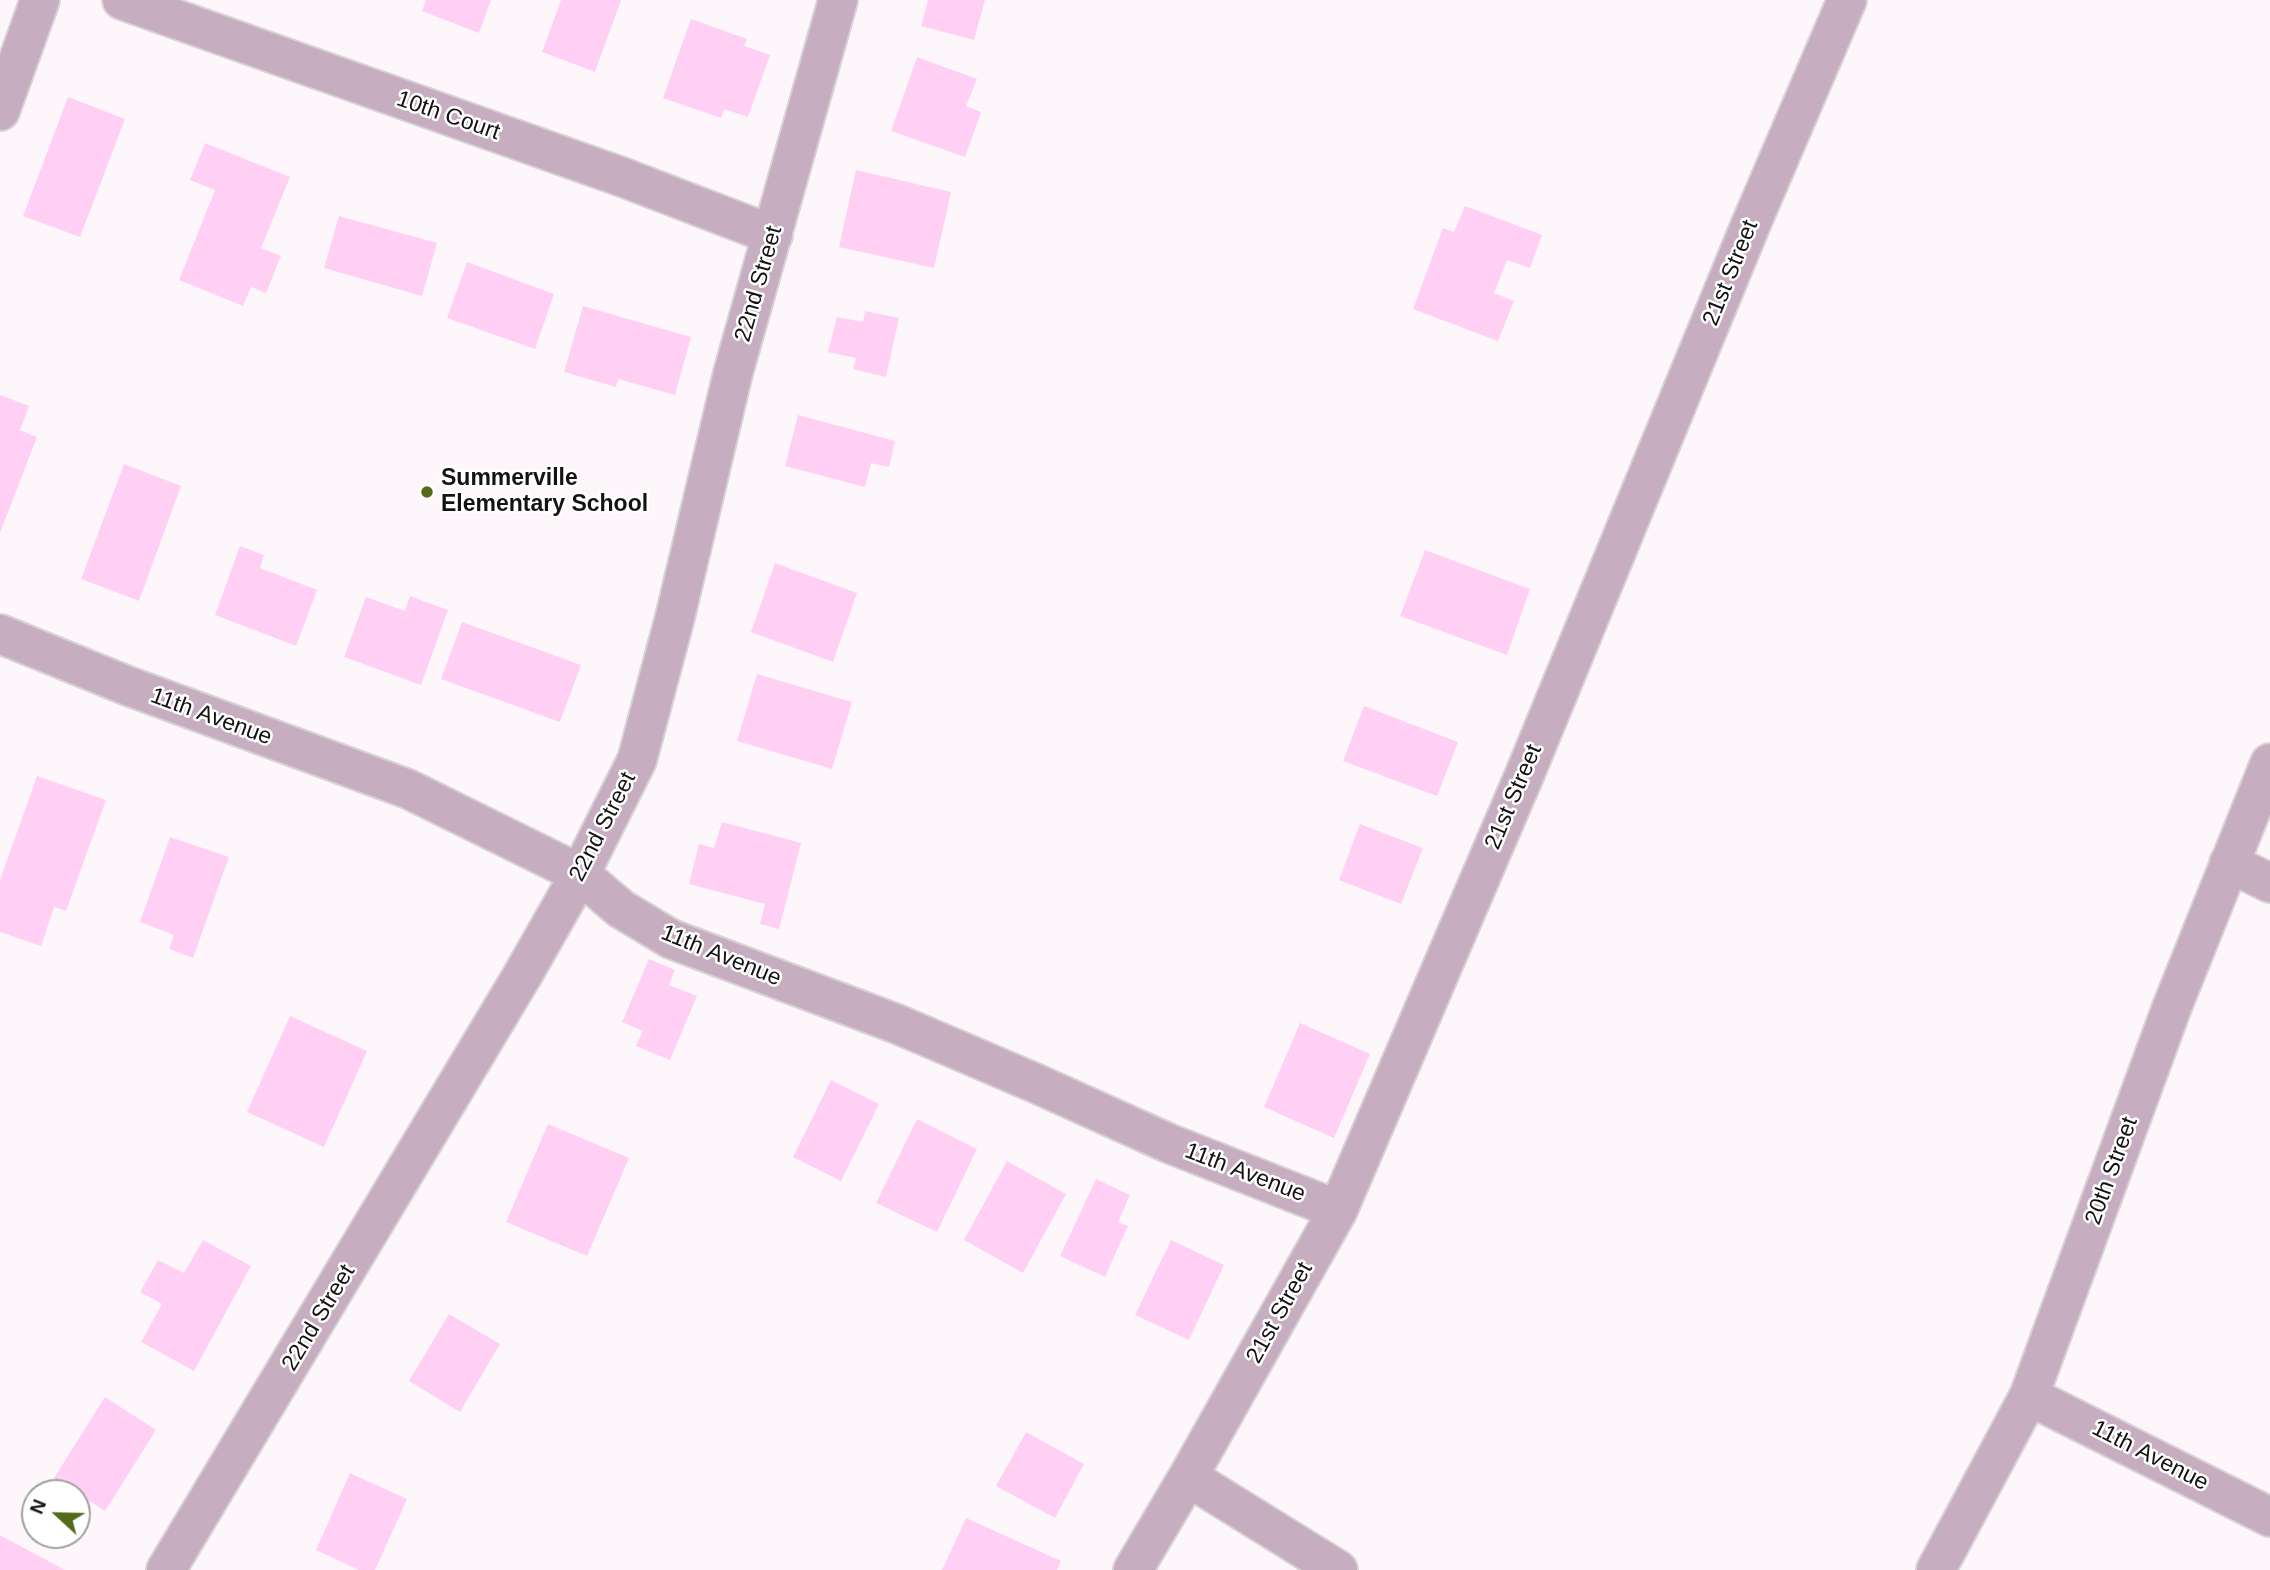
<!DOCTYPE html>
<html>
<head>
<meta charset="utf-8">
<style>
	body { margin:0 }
	#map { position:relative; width:2270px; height:1570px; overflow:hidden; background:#fdf7fc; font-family:Helvetica,sans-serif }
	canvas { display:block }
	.north { position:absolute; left:21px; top:1479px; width:70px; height:70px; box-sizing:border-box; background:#fff; border:2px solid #a1a0a1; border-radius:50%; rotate:292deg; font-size:19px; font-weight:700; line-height:28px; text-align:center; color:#151214 }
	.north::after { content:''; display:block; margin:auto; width:24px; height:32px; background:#536b1b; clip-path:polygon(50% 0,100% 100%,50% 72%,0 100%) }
</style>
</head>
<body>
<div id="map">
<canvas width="2270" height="1570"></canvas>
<div class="north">N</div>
</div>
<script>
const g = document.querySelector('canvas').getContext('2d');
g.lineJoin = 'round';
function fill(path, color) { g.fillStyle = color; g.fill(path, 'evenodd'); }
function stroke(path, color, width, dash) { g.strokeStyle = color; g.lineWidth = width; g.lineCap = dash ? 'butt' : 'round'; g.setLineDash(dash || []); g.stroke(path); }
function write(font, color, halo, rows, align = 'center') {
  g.font = font + ' Helvetica,sans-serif'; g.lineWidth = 5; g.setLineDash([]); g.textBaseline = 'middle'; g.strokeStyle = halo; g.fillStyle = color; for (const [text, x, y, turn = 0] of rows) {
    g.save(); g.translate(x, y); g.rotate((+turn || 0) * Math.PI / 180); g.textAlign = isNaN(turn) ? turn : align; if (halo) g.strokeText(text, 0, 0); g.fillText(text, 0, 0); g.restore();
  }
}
fill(new Path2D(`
	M 426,0 L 491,0 L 479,33 L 422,11 Z
	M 561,0 L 621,0 L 595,72 L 542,52 Z
	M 928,0 L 985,0 L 974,40 L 921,26 Z
	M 691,19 L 747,39 L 744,46 L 770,55 L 748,117 L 724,109 L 721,118 L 663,98 Z
	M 917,57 L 977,79 L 966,106 L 981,112 L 965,157 L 891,131 Z
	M 68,97 L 125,119 L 80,237 L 23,216 Z
	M 205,143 L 290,177 L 261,248 L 281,256 L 266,293 L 251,287 L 243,306 L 179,280 L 215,190 L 190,180 Z
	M 856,170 L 951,192 L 934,268 L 839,247 Z
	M 1465,206 L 1542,235 L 1530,268 L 1507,260 L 1494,293 L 1514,301 L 1498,341 L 1413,309 L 1443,228 L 1454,232 Z
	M 339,216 L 437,243 L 422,296 L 324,268 Z
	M 467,262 L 554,294 L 535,349 L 447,318 Z
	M 583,306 L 691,337 L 675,395 L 618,379 L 616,387 L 564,372 Z
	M 865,311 L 899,318 L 886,377 L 853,369 L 856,358 L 828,352 L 837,317 L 863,322 Z
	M 0,395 L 29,406 L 20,430 L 37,437 L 0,533 Z
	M 798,415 L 895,441 L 889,467 L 871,463 L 865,487 L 785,466 Z
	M 124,464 L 181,486 L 139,601 L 81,579 Z
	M 240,546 L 264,555 L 260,568 L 317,590 L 296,646 L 215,615 Z
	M 1425,550 L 1530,589 L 1507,655 L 1400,616 Z
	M 775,563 L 857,593 L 833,662 L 751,632 Z
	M 410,596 L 448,610 L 421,685 L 344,657 L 366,597 L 405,611 Z
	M 462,622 L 581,665 L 560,722 L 441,679 Z
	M 757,674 L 852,702 L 832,769 L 737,741 Z
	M 1364,706 L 1458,742 L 1437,796 L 1343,761 Z
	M 37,776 L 106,800 L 66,911 L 54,907 L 41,946 L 0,932 L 0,880 Z
	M 722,822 L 801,843 L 779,929 L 760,924 L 765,904 L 689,884 L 699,844 L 714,848 Z
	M 1360,824 L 1423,848 L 1401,904 L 1339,880 Z
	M 170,837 L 229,857 L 193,958 L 169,949 L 174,935 L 140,922 Z
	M 649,959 L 675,970 L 669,985 L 697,996 L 670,1060 L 636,1046 L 643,1031 L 622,1022 Z
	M 290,1016 L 367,1051 L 324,1147 L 247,1112 Z
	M 1300,1023 L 1370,1054 L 1334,1138 L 1264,1107 Z
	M 831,1080 L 879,1104 L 841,1181 L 793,1157 Z
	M 917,1119 L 977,1149 L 937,1232 L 876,1203 Z
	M 548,1124 L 629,1158 L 587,1256 L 506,1222 Z
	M 1007,1161 L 1066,1194 L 1023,1273 L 964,1240 Z
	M 1096,1179 L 1130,1195 L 1118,1222 L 1128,1226 L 1105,1277 L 1060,1256 Z
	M 203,1240 L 251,1266 L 194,1371 L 141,1342 L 162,1304 L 140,1292 L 158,1260 L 184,1273 Z
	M 1171,1240 L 1224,1265 L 1189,1340 L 1135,1315 Z
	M 449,1314 L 500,1344 L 460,1412 L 409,1381 Z
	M 105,1397 L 156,1430 L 105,1511 L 54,1478 Z
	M 1026,1432 L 1084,1464 L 1055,1518 L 996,1486 Z
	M 350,1473 L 407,1499 L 375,1570 L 359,1570 L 316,1550 Z
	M 966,1518 L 1061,1561 L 1057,1570 L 942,1570 Z
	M 0,1535 L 65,1570 L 0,1570 Z`), '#ffd0f3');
const minor = new Path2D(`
	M 122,0 L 622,177 L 773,235
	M 0,111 L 40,0
	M 0,634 L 128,686 L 408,789 L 580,874 L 621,909 L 671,939 L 897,1024 L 1035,1083 L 1168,1143 L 1338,1210
	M 2229,863 L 2270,883
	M 2029,1396 L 2270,1517
	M 1188,1477 L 1338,1570
	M 166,1570 L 522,976 L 580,874 L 637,760 L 675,617 L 733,373 L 838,0
	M 1133,1570 L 1188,1477 L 1338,1210 L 1524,776 L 1751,224 L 1847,0
	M 1936,1570 L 2029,1396 L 2172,1007 L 2270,763`);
stroke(minor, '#d8d2d7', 42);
stroke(minor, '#c6adbf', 38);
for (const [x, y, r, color] of [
	[427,492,7,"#536b1b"]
]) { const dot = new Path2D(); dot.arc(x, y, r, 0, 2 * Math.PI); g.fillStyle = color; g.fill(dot); stroke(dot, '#fff', 2.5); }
write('23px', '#151214', '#fff', [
	["10th Court",448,116,19],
	["21st Street",1731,273,-68],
	["22nd Street",759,284,-74],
	["11th Avenue",211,717,20],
	["21st Street",1514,797,-67],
	["22nd Street",603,827,-63],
	["11th Avenue",721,956,22],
	["20th Street",2112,1171,-70],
	["11th Avenue",1245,1173,21],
	["21st Street",1280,1313,-61],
	["22nd Street",319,1318,-59],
	["11th Avenue",2150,1456,27]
]);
write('bold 23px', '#151214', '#fff', [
	["Summerville",441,479],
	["Elementary School",441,505]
], 'left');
</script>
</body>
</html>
